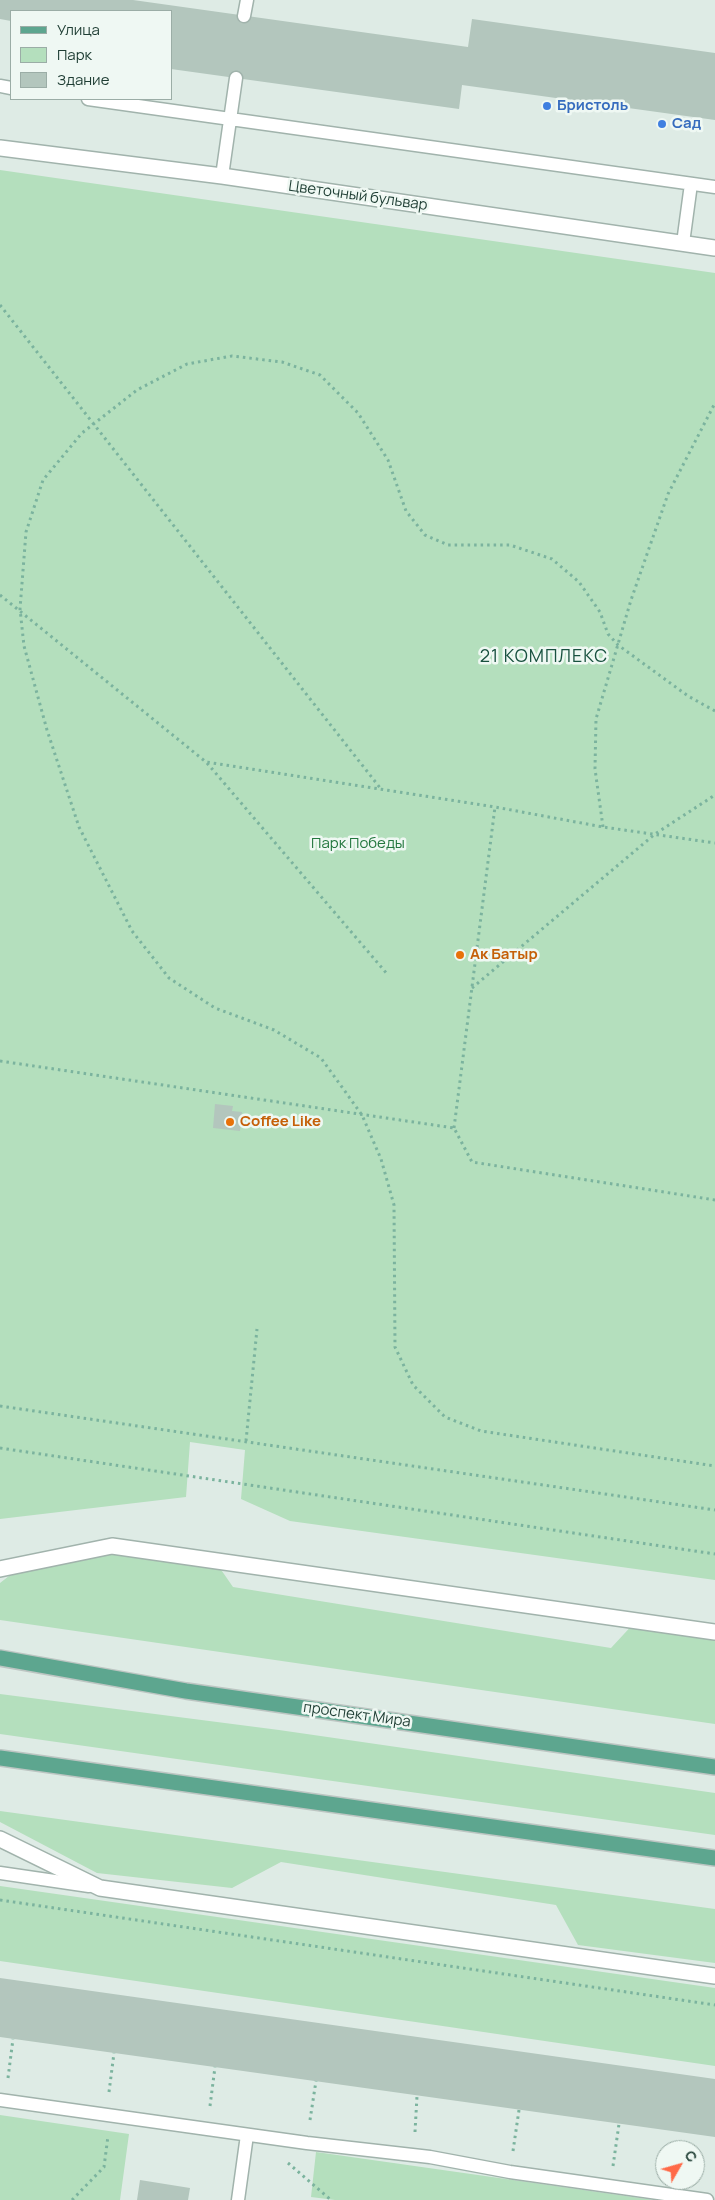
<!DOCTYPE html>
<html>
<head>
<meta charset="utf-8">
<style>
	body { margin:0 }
	#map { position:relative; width:715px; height:2200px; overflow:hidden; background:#deebe5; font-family:Manrope,sans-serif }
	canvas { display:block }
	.legend { position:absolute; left:10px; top:10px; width:162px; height:90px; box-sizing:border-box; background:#eff8f3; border:1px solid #9bada6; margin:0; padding:6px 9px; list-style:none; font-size:15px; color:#1e3d33 }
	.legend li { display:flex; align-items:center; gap:10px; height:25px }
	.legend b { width:25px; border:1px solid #9bada6 }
	.north { position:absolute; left:655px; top:2140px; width:50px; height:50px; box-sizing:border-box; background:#eff8f3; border:1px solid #9bada6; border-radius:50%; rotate:52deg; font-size:14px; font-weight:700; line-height:20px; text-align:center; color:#1e3d33 }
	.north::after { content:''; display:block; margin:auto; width:18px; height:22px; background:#ff6a48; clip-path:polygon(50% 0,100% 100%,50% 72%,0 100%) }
</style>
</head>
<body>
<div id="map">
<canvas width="715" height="2200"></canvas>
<ul class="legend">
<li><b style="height:6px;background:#5da68f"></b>Улица</li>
<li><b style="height:14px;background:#b4dfbd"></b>Парк</li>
<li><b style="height:14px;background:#b3c6bd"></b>Здание</li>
</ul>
<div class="north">С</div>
</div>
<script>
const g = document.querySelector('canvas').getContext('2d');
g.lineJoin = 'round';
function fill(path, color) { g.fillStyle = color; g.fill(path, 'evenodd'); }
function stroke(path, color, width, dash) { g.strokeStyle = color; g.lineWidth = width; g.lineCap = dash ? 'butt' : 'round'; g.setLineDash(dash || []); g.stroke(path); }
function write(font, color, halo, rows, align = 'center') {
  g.font = font + ' Manrope,sans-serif'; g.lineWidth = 5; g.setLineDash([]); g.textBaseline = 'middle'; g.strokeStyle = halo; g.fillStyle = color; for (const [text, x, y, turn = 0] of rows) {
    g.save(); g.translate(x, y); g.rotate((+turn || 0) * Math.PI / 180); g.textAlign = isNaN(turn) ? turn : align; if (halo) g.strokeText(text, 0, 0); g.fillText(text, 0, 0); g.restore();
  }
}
fill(new Path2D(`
	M 0,170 L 715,273 L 715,1580 L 290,1521 L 241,1499 L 245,1450 L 190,1442 L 186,1497 L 0,1519 Z
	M 112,1546 L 215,1561 L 233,1587 L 611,1648 L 636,1621 L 715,1632 L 715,1724 L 0,1620 L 0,1583 L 9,1576 Z
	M 0,1694 L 279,1730 L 715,1793 L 715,1835 L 0,1734 Z
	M 0,1811 L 715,1909 L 715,1963 L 578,1945 L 556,1905 L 281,1862 L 232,1888 L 97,1873 L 0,1822 Z
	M 0,1886 L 715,1988 L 715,2066 L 0,1961 Z
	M 0,2115 L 129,2134 L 120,2200 L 0,2200 Z
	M 316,2152 L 654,2200 L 335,2200 L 311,2197 Z`), '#b4dfbd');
fill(new Path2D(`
	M 0,0 L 133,0 L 468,47 L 472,19 L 715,53 L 715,120 L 462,85 L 459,109 L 171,69 L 171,11 L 11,11 L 11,21 L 0,19 Z
	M 215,1104 L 233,1106 L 232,1111 L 242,1112 L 240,1131 L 213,1128 Z
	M 0,1978 L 715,2079 L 715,2137 L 0,2037 Z
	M 140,2180 L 190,2188 L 188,2200 L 137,2200 Z`), '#b3c6bd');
const lane = new Path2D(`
	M 244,16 L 247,0
	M 0,86 L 11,88
	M 88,99 L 715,187
	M 222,176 L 236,78
	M 683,243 L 691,184
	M 0,1873 L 89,1886
	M 0,2100 L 307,2143 L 430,2157 L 510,2172 L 707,2200
	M 238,2200 L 247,2135`);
const street = new Path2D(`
	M 0,148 L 222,176 L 715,248
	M 0,1569 L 112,1546 L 715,1632
	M 0,1839 L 100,1888 L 715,1976`);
const primary = new Path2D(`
	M 0,1658 L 186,1691 L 715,1767
	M 0,1758 L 715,1858`);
stroke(lane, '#a1b3ac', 15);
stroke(street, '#a1b3ac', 18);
stroke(primary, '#bcc5c2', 18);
stroke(new Path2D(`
	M 0,305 L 381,789
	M 0,595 L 206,762 L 495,807
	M 715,711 L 688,696 L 618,645 L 608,634 L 600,612 L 579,582 L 552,559 L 510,545 L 448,545 L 425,535 L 406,511 L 388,460 L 358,413 L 320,375 L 282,362 L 232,356 L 187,364 L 137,390 L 82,433 L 43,480 L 26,532 L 20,609 L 24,646 L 47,730 L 79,827 L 132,931 L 169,978 L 215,1008 L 274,1030 L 321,1058 L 362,1115 L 381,1159 L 394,1205 L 395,1347 L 413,1385 L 445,1417 L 481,1431 L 715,1466
	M 207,763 L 388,975
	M 603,827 L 595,769 L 596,719 L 631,600 L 668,494 L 715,403
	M 472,988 L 655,834 L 715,795
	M 0,1061 L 454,1128 L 472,1162 L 715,1200
	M 454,1128 L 495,807 L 603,827 L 715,843
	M 0,1406 L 715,1510
	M 246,1441 L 257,1329
	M 0,1448 L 715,1554
	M 0,1900 L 715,2005
	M 8,2078 L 13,2039
	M 109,2092 L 114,2053
	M 210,2106 L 215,2067
	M 310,2120 L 316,2081
	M 415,2132 L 417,2096
	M 513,2151 L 519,2110
	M 288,2163 L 331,2200
	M 613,2166 L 619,2124
	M 72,2200 L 104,2167 L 108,2136`), '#7bb39e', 3, [2.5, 4]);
stroke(lane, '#fff', 12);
stroke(street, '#fff', 15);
stroke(primary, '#5da68f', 15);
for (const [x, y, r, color] of [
	[547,106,5,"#3f7fe0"],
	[662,124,5,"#3f7fe0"],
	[460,955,5,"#e8710a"],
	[230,1122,5,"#e8710a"]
]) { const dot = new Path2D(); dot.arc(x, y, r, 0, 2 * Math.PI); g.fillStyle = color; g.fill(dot); stroke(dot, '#eff8f3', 2); }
write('bold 15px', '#366cbe', '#eff8f3', [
	["Бристоль",557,106],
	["Сад",672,124]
], 'left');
write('15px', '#1e3d33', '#eff8f3', [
	["Цветочный бульвар",358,196,8],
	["проспект Мира",357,1715,8]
]);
write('15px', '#24783f', '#eff8f3', [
	["Парк Победы",358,844]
]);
write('bold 15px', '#c56008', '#eff8f3', [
	["Ак Батыр",470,955],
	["Coffee Like",240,1122]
], 'left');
g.letterSpacing = '1px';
write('18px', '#18513f', '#eff8f3', [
	["21 КОМПЛЕКС",544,657]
]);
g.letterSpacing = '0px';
</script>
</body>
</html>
